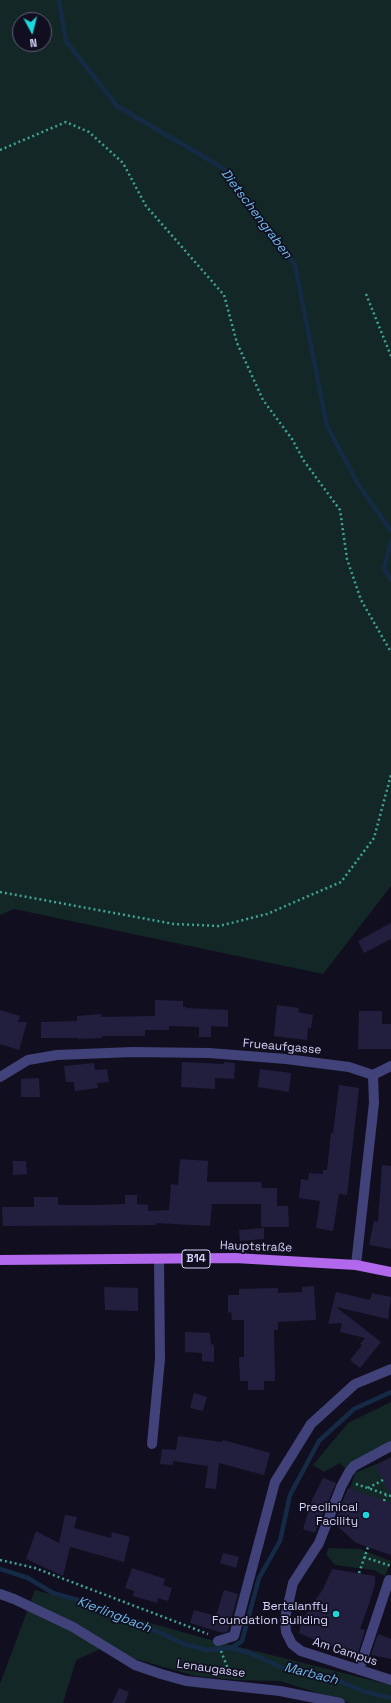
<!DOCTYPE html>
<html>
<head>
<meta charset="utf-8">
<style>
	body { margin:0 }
	#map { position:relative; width:391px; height:1703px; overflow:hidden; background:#110f1f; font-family:"Space Grotesk",sans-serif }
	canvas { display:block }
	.north { position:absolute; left:12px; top:12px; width:40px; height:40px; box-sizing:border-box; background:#110f1f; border:1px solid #5f5d77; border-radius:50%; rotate:173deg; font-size:11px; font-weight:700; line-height:16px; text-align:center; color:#d5d3fa }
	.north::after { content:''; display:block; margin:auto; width:14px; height:18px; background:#1cd8dd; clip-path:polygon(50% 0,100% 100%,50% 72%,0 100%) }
</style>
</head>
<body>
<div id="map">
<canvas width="391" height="1703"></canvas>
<div class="north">N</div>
</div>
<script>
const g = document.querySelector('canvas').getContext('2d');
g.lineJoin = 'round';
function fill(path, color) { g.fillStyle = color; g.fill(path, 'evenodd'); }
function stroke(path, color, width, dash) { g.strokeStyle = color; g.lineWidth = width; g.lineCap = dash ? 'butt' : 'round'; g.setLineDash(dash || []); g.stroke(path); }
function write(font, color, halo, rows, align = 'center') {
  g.font = font + ' "Space Grotesk",sans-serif'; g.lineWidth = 3.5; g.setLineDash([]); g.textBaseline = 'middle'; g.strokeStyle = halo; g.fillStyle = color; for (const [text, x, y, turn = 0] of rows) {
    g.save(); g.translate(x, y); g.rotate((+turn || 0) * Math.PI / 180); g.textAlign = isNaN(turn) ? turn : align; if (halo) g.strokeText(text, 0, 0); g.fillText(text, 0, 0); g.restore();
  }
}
fill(new Path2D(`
	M 0,0 L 391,0 L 391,886 L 323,974 L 14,909 L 0,915 ZM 20,20 L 44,20 L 44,44 L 20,44 Z
	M 391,1402 L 391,1441 L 345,1468 L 340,1463 L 324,1472 L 313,1465 L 348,1423 Z
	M 391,1458 L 391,1504 L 350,1489 L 355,1473 Z
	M 329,1548 L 360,1549 L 391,1561 L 385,1576 L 374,1570 L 335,1565 L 326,1554 Z
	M 35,1590 L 207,1639 L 391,1685 L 391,1703 L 350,1703 L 280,1681 L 236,1680 L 196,1676 L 100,1649 L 76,1660 L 63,1703 L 0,1703 L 0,1684 Z`), '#132826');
stroke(new Path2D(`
	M 59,0 L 66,41 L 117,106 L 223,168 L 295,265 L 327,426 L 358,484 L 391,531
	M 391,542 L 384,568 L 391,580
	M 0,1569 L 28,1578 L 53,1593 L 92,1604 L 139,1623 L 184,1644 L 207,1650 L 231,1648 L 250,1653 L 285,1669 L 331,1678 L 366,1692 L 391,1698
	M 231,1648 L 242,1641 L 259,1578 L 280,1541 L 290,1495 L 319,1441 L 354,1409 L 391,1392`), '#152a44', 4.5);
fill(new Path2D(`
	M 391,923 L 391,939 L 364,953 L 358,941 Z
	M 155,1000 L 183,1001 L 183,1007 L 186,1007 L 186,1008 L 228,1010 L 228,1027 L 211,1026 L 211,1037 L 199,1037 L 199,1027 L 169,1026 L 169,1030 L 145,1030 L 145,1036 L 102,1036 L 102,1038 L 78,1039 L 78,1038 L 41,1038 L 41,1022 L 77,1021 L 77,1016 L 101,1014 L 101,1017 L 155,1016 Z
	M 277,1005 L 299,1008 L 298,1012 L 313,1015 L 311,1028 L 308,1028 L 307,1040 L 274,1036 Z
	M 0,1010 L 20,1016 L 18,1022 L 27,1022 L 19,1050 L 0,1044 Z
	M 359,1011 L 382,1011 L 382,1024 L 391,1024 L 391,1049 L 358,1049 Z
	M 182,1062 L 224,1064 L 224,1062 L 235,1063 L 234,1079 L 215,1078 L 215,1089 L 181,1087 Z
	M 94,1063 L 95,1070 L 107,1069 L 109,1082 L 97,1083 L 98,1088 L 75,1091 L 74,1082 L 66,1082 L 64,1066 Z
	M 260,1069 L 291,1073 L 289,1092 L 258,1087 Z
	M 39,1078 L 40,1097 L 21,1097 L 21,1079 Z
	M 339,1085 L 359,1088 L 347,1195 L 339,1194 L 333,1231 L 316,1228 L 320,1201 L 299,1198 L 301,1179 L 308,1180 L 309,1173 L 323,1174 L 323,1170 L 327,1170 L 331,1133 L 333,1133 Z
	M 180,1159 L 208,1161 L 207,1182 L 261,1182 L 262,1188 L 277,1188 L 277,1206 L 288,1206 L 289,1227 L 261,1227 L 261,1204 L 212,1204 L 210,1226 L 156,1223 L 156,1225 L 3,1226 L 2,1207 L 34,1207 L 34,1197 L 58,1197 L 58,1205 L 97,1205 L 125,1204 L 125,1195 L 137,1195 L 137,1204 L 148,1205 L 148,1211 L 169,1210 L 171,1184 L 178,1185 Z
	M 13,1161 L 26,1161 L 27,1174 L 13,1175 Z
	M 382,1165 L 391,1166 L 391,1249 L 369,1245 L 374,1221 L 378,1222 Z
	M 264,1228 L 264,1239 L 240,1241 L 239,1230 Z
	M 314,1286 L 316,1320 L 278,1322 L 278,1330 L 274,1330 L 275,1381 L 264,1381 L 264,1390 L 248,1390 L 248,1381 L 240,1381 L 239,1357 L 244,1357 L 244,1320 L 232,1320 L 231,1312 L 228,1313 L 228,1295 L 239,1295 L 239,1289 L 278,1288 L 278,1293 L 302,1292 L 302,1287 Z
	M 104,1287 L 138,1288 L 138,1311 L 105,1310 Z
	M 336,1292 L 370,1300 L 372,1293 L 391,1297 L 388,1319 L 336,1307 L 381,1342 L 360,1368 L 350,1360 L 362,1345 L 360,1344 L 365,1338 L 340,1332 L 342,1323 L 328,1324 Z
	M 185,1332 L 210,1333 L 211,1344 L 214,1345 L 214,1362 L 202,1361 L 202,1353 L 185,1352 Z
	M 194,1393 L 207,1397 L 203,1411 L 190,1408 Z
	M 178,1436 L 222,1442 L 223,1440 L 270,1453 L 264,1475 L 219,1463 L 216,1489 L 205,1488 L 208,1466 L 173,1461 L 173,1465 L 160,1464 L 162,1449 L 176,1450 Z
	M 391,1457 L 391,1495 L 375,1466 Z
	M 323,1478 L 336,1483 L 315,1533 L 303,1529 L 312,1500 Z
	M 348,1488 L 391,1503 L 391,1555 L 356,1543 L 334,1523 Z
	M 65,1515 L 77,1517 L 74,1528 L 111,1538 L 112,1532 L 130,1537 L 124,1562 L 70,1547 L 63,1576 L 26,1559 L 36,1531 L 59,1543 Z
	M 223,1553 L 239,1557 L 236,1568 L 220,1563 Z
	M 132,1568 L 165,1579 L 163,1585 L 172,1588 L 168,1601 L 158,1598 L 157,1603 L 133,1596 L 134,1591 L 125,1588 Z
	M 332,1569 L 375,1576 L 375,1584 L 371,1598 L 360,1629 L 365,1630 L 358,1653 L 326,1645 L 299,1633 L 302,1620 L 323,1589 Z
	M 224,1590 L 238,1594 L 228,1631 L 223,1633 L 190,1623 L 194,1610 L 216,1616 Z
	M 378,1634 L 391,1639 L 391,1659 L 371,1655 Z
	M 119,1688 L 129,1692 L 125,1703 L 112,1703 Z`), '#221e3e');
stroke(new Path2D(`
	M 0,150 L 66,122 L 89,132 L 123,163 L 146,206 L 224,295 L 237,343 L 263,400 L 292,439 L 304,461 L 340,510 L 347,559 L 361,600 L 391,652
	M 366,294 L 391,356
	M 0,892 L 174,924 L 219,926 L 267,914 L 341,882 L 374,838 L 391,775
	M 356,1484 L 391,1496
	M 368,1488 L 383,1480
	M 384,1501 L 386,1495
	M 364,1557 L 391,1566
	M 0,1560 L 35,1568 L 208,1634
	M 359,1573 L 368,1547
	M 221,1651 L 228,1669 L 239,1674`), '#3da496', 2.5, [2, 3]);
stroke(new Path2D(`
	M 373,1075 L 391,1066
	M 0,1077 L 28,1060 L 57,1055 L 133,1052 L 209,1053 L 286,1059 L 349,1067 L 373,1075 L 374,1103 L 356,1265
	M 152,1444 L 160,1359 L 159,1259
	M 391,1446 L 354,1466 L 349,1472 L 341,1487 L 319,1543 L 293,1583 L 285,1618 L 286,1632 L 292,1644 L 301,1651 L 391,1680
	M 0,1594 L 14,1599 L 73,1627 L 135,1665 L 161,1674 L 186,1681 L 280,1691 L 340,1703
	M 218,1641 L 234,1636 L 275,1482 L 311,1424 L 355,1384 L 391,1369
	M 359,1670 L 389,1580`), '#404279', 10);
stroke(new Path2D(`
	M 0,1260 L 235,1258 L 356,1265 L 391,1272`), '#b168ec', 10);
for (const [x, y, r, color] of [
	[366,1515,4,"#1cd8dd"],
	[336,1614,4,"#1cd8dd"]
]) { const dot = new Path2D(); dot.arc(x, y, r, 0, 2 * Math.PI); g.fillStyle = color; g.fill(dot); stroke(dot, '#110f1f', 1.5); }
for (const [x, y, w] of [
	[196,1259,28]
]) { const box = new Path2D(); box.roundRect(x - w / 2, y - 9, w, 18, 3); g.fillStyle = '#110f1f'; g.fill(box); stroke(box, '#d5d3fa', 1); }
write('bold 11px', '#d5d3fa', null, [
	["B14",196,1259]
]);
write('12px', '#d5d3fa', '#110f1f', [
	["Frueaufgasse",282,1047,5],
	["Hauptstraße",256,1247,2],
	["Am Campus",345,1652,18],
	["Lenaugasse",211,1669,8]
]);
write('12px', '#d5d3fa', '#110f1f', [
	["Preclinical",358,1508],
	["Facility",358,1522],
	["Bertalanffy",328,1607],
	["Foundation Building",328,1621]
], 'right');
write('italic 13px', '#6ebbed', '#110f1f', [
	["Dietschengraben",256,214,53],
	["Kierlingbach",114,1615,21],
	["Marbach",311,1674,14]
]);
</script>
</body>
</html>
